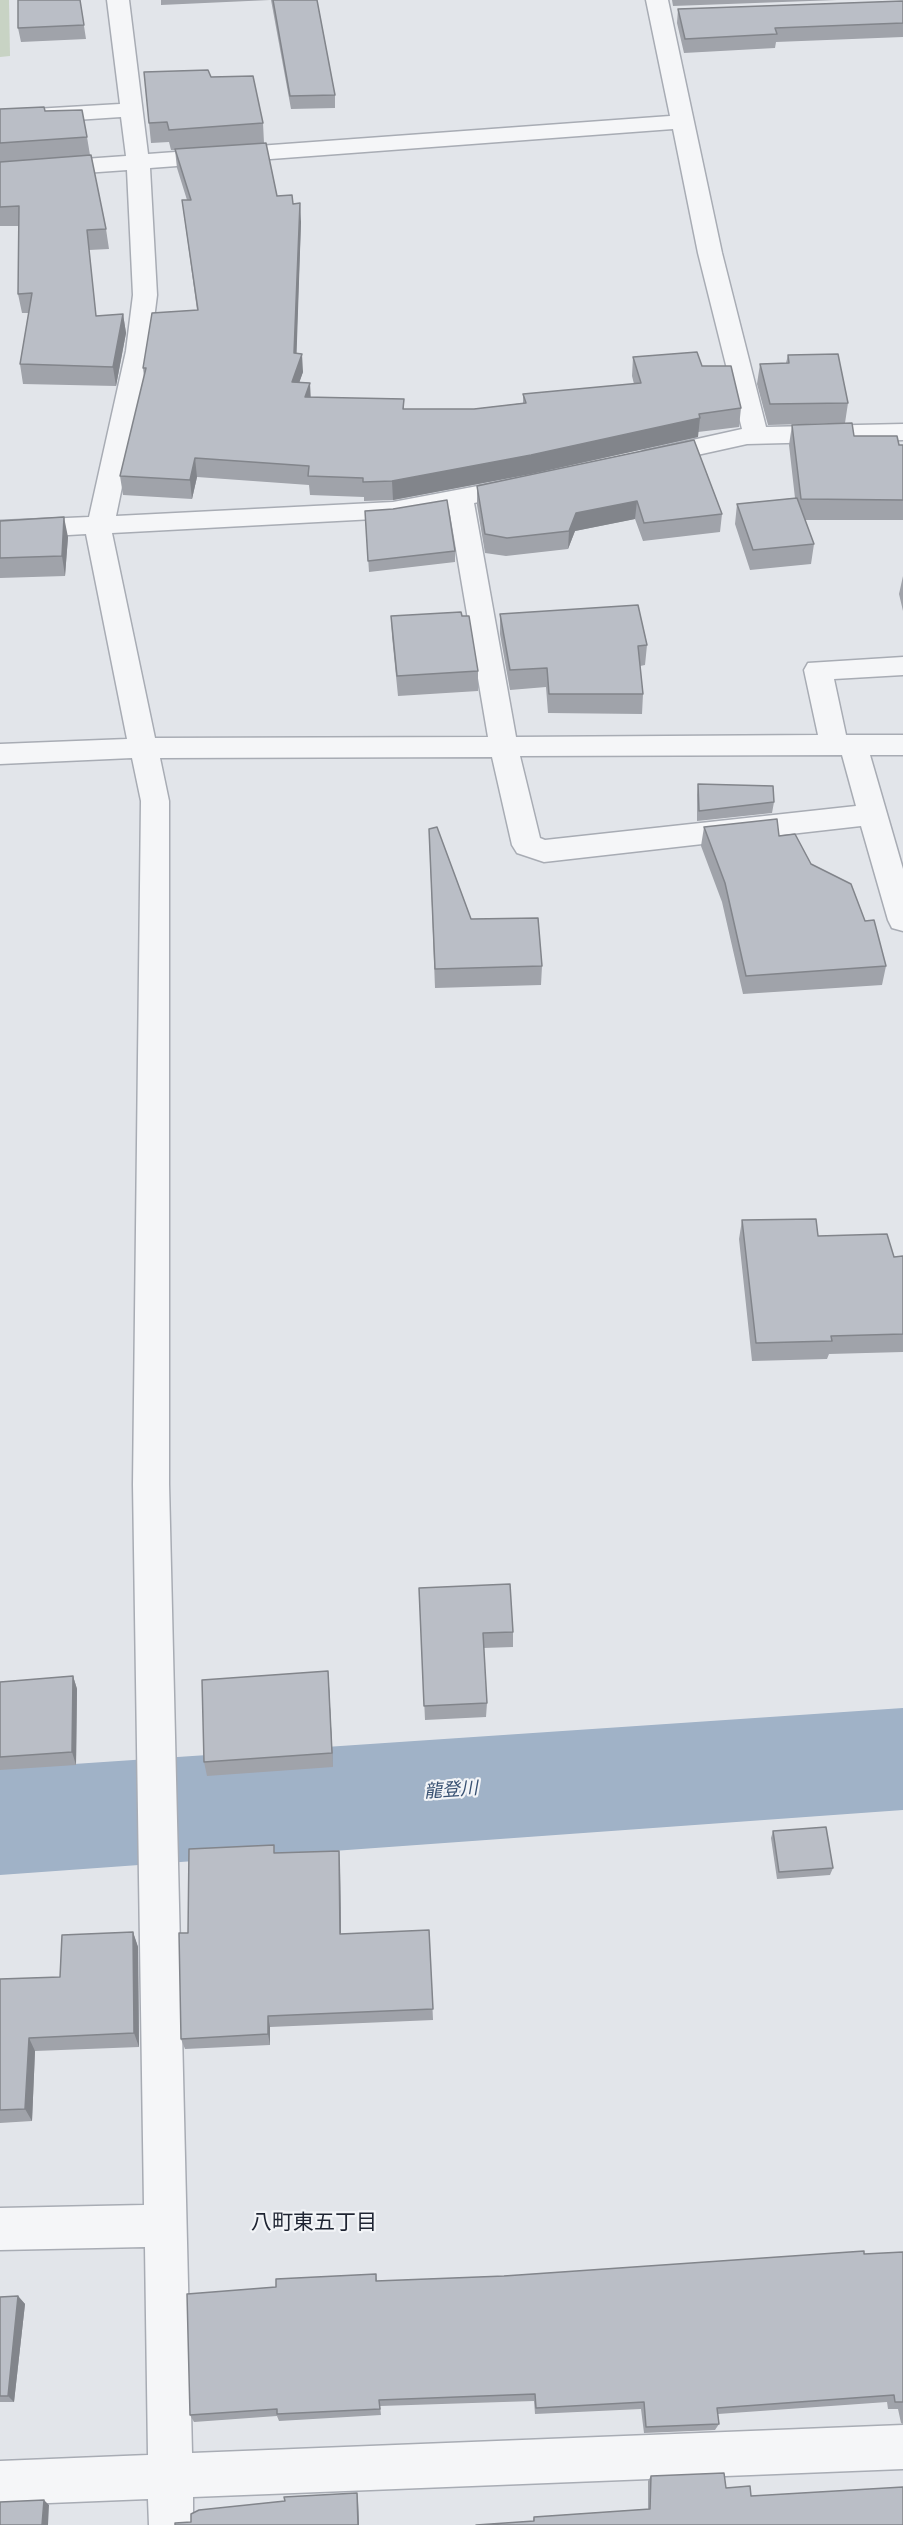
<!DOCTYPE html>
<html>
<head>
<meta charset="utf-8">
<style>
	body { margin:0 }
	canvas { display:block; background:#e2e5ea }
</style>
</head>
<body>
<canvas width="903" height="2525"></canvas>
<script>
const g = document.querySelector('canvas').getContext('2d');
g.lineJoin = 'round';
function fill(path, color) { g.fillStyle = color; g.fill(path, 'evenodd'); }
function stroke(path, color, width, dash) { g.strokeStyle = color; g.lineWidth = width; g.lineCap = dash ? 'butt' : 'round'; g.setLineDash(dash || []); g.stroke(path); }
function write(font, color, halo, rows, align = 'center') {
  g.font = font + ' "DejaVu Sans","Noto Sans JP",sans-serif'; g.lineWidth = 4.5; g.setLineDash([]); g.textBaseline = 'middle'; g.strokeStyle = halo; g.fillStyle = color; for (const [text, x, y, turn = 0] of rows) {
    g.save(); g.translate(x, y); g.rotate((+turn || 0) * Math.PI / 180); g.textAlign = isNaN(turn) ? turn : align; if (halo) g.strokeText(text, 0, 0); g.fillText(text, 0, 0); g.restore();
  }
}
fill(new Path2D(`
	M 0,0 L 9,0 L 10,56 L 0,57 Z`), '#c8d3c4');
fill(new Path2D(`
	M 903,1708 L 903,1810 L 0,1875 L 0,1769 Z`), '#a0b2c7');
const minor = new Path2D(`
	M 107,0 L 129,0 L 148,154 L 670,116 L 646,0 L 668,0 L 722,253 L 766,427 L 903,424 L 903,440 L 747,444 L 652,465 L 643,463 L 639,457 L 643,451 L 742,429 L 698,253 L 673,129 L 150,168 L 157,295 L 150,351 L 116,516 L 393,502 L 520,478 L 529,480 L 533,486 L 529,492 L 474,503 L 516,737 L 818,735 L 804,670 L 808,663 L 903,657 L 903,675 L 834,679 L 846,735 L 903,735 L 903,755 L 870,755 L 903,869 L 903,931 L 892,928 L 888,920 L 861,826 L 544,862 L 517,853 L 512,845 L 492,757 L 160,758 L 169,801 L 169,1484 L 192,2453 L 903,2425 L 903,2469 L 193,2497 L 193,2525 L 149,2525 L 148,2499 L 0,2505 L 0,2461 L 148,2455 L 145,2247 L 0,2250 L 0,2208 L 144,2205 L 133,1484 L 141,801 L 132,758 L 0,764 L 0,744 L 127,739 L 86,534 L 0,539 L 0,521 L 89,517 L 126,351 L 133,295 L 127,170 L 0,179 L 0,165 L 126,156 L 121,117 L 0,125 L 0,111 L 120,104 ZM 449,508 L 488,737 L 155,738 L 112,533 L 393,518 ZM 842,755 L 856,806 L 545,840 L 540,838 L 520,756 Z`);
stroke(minor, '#a8acb4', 3);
fill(minor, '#f5f6f8');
fill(new Path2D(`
	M 80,0 L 86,39 L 21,42 L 18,28 Z
	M 161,0 L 270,0 L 161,5 Z
	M 271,0 L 317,0 L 335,95 L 335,108 L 291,109 Z
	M 672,0 L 837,0 L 673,6 Z
	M 903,1 L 903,37 L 776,42 L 775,48 L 684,53 L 677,23 L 678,9 Z
	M 144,72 L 211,77 L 263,123 L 264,143 L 277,196 L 293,204 L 301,222 L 296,353 L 303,372 L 299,382 L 310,383 L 310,398 L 404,399 L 404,409 L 474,409 L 523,403 L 523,394 L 634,384 L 632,376 L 633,357 L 702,366 L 741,408 L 739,427 L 698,432 L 698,437 L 531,474 L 393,500 L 364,501 L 364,497 L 310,495 L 309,485 L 197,477 L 192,499 L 123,495 L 120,476 L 144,377 L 143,368 L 197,310 L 182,200 L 187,200 L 177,168 L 175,150 L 171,150 L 169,142 L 151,143 Z
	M 0,109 L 45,111 L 87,137 L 90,155 L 106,229 L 109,249 L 89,250 L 96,316 L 123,314 L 126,333 L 116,386 L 23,384 L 20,364 L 29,313 L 22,313 L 18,294 L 18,226 L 0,226 Z
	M 788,355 L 848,403 L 845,423 L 768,425 L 757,384 L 760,364 L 786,363 Z
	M 792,425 L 854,436 L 899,445 L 903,445 L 903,520 L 805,520 L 814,544 L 811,564 L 750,570 L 735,524 L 737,504 L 795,498 L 789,445 Z
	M 694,440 L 722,514 L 720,532 L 643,541 L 635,519 L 575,531 L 568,549 L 506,556 L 485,553 L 477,505 L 477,486 Z
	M 365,511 L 455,551 L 455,562 L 369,572 Z
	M 0,521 L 68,537 L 65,576 L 0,578 Z
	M 903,576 L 903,611 L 899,594 Z
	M 500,614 L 647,645 L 645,665 L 640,666 L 643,694 L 642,714 L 548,713 L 546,687 L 510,690 L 500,634 Z
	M 391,616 L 478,671 L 478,691 L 398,696 L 392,636 Z
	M 698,784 L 774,802 L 772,813 L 697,821 L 697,795 Z
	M 704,827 L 779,836 L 811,864 L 865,921 L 886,966 L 882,985 L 743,994 L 722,902 L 701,846 Z
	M 429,829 L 471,919 L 542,966 L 541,985 L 435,988 Z
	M 742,1220 L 818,1236 L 894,1257 L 903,1256 L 903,1352 L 829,1354 L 827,1359 L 752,1361 L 739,1239 Z
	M 419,1588 L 513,1632 L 513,1647 L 483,1648 L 487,1703 L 486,1717 L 425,1720 Z
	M 73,1676 L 77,1689 L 76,1765 L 0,1770 L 0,1682 Z
	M 329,1686 L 333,1767 L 207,1776 L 204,1762 Z
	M 773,1831 L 833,1868 L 830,1875 L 777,1879 L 771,1838 Z
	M 276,1853 L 340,1863 L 341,1934 L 429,1930 L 433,2020 L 270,2027 L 270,2045 L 185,2049 L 181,2039 Z
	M 133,1932 L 138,1947 L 139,2047 L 35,2051 L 32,2121 L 0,2123 L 0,1979 L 60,1977 Z
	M 903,2252 L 903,2424 L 901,2423 L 898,2409 L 888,2409 L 887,2402 L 718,2414 L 719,2424 L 715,2430 L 644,2433 L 641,2409 L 535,2414 L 534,2401 L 380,2406 L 381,2415 L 279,2421 L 277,2416 L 194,2422 L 190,2415 L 276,2287 L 376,2274 L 377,2281 L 504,2276 Z
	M 18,2296 L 25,2304 L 14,2402 L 0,2402 L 0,2297 Z
	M 651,2476 L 726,2488 L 751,2496 L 903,2487 L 533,2521 L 534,2517 L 648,2509 L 648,2481 Z`), '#a0a3aa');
fill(new Path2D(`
	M 300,203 L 301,222 L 296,371 L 302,354 L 303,372 L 293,401 L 292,382 L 294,353 Z
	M 123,314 L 126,333 L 116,386 L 113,367 Z
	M 310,383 L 311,402 L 305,397 Z
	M 700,418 L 698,437 L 531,474 L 393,500 L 392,481 Z
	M 195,458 L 197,477 L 192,499 L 190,480 Z
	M 637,501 L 635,519 L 575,531 L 568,549 L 569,531 L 576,513 Z
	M 64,517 L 68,537 L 65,576 L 62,556 Z
	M 328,1671 L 329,1686 L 333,1767 L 332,1753 Z
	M 73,1676 L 77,1689 L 76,1765 L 72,1752 Z
	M 339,1851 L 340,1863 L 341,1946 L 340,1934 Z
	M 133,1932 L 138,1947 L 139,2047 L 134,2033 Z
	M 268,2016 L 270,2027 L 270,2045 L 268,2034 Z
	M 29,2038 L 35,2051 L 32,2121 L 25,2109 Z
	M 18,2296 L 25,2304 L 14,2402 L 8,2396 Z
	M 357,2493 L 358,2499 L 359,2525 L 358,2525 Z
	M 44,2500 L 49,2505 L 48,2525 L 42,2525 Z`), '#82858b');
const building = new Path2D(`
	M 18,0 L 80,0 L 84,25 L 18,28 Z
	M 273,0 L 317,0 L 335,95 L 290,96 Z
	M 903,1 L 903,23 L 775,28 L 777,34 L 685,39 L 678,9 Z
	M 208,70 L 211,77 L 253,76 L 263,123 L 169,130 L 167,122 L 149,123 L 144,72 Z
	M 44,107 L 45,111 L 82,110 L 87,137 L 0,143 L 0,109 Z
	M 266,143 L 277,196 L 292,195 L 293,204 L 300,203 L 294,353 L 302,354 L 292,382 L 310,383 L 305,397 L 404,399 L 403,409 L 474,409 L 526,403 L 523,394 L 641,383 L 633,357 L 697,352 L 702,366 L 731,366 L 741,408 L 699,414 L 700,418 L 531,455 L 392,481 L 363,482 L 363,478 L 308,476 L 309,466 L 195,458 L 190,480 L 120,476 L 146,368 L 143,368 L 152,313 L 198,310 L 182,200 L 191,200 L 175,149 Z
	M 91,155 L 106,229 L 87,230 L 96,316 L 123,314 L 113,367 L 20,364 L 32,293 L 18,294 L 19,206 L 0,207 L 0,162 Z
	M 838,354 L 848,403 L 770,404 L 760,364 L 789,363 L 788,355 Z
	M 852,423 L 854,436 L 897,436 L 899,445 L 903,445 L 903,500 L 801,499 L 792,425 Z
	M 694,440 L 722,514 L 644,523 L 637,501 L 576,513 L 569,531 L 507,538 L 485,534 L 477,486 Z
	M 797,498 L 814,544 L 753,550 L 737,504 Z
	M 447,500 L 455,551 L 368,561 L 365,511 L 393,509 Z
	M 64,517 L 62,556 L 0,558 L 0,521 Z
	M 638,605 L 647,645 L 638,646 L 643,694 L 549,694 L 547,668 L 510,670 L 500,614 Z
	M 461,612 L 462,616 L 469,616 L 478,671 L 397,676 L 391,616 Z
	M 698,784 L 773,786 L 774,802 L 699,811 Z
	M 777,819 L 779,836 L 795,834 L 811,864 L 851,884 L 865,921 L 874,920 L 886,966 L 746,976 L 725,883 L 704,827 Z
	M 437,827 L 471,919 L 538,918 L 542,966 L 435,969 L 429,829 Z
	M 816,1219 L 818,1236 L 887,1234 L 894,1257 L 903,1256 L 903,1334 L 831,1336 L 832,1341 L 756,1343 L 742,1220 Z
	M 510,1584 L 513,1632 L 483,1633 L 487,1703 L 424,1706 L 419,1588 Z
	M 328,1671 L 332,1753 L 204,1762 L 202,1680 Z
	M 73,1676 L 72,1752 L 0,1757 L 0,1682 Z
	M 826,1827 L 833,1868 L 779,1872 L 773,1831 Z
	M 274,1845 L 274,1853 L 339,1851 L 340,1934 L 429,1930 L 433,2009 L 268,2016 L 268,2034 L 181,2039 L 179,1933 L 188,1933 L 189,1849 Z
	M 133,1932 L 134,2033 L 29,2038 L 25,2109 L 0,2110 L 0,1979 L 60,1977 L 62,1935 Z
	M 864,2251 L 864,2254 L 903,2252 L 903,2402 L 895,2402 L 894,2395 L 717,2408 L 719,2424 L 646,2427 L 644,2402 L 536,2408 L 535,2394 L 379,2400 L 380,2409 L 277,2414 L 277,2409 L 190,2415 L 187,2294 L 276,2287 L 276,2279 L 376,2274 L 376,2281 L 504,2276 Z
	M 18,2296 L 8,2396 L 0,2396 L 0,2297 Z
	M 724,2473 L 726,2488 L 750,2486 L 751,2496 L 903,2487 L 903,2525 L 476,2525 L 534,2521 L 534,2517 L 650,2509 L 651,2476 Z
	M 357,2493 L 358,2525 L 175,2525 L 175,2523 L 191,2522 L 191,2514 L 199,2510 L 285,2501 L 284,2497 Z
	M 44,2500 L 42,2525 L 0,2525 L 0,2502 Z`);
fill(building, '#babec6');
stroke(building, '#82858b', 1.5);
write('italic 18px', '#385172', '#f2f4f7', [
	["龍登川",451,1791,-4]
]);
write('21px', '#1e2432', '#f2f4f7', [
	["八町東五丁目",314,2224]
]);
</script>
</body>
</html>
